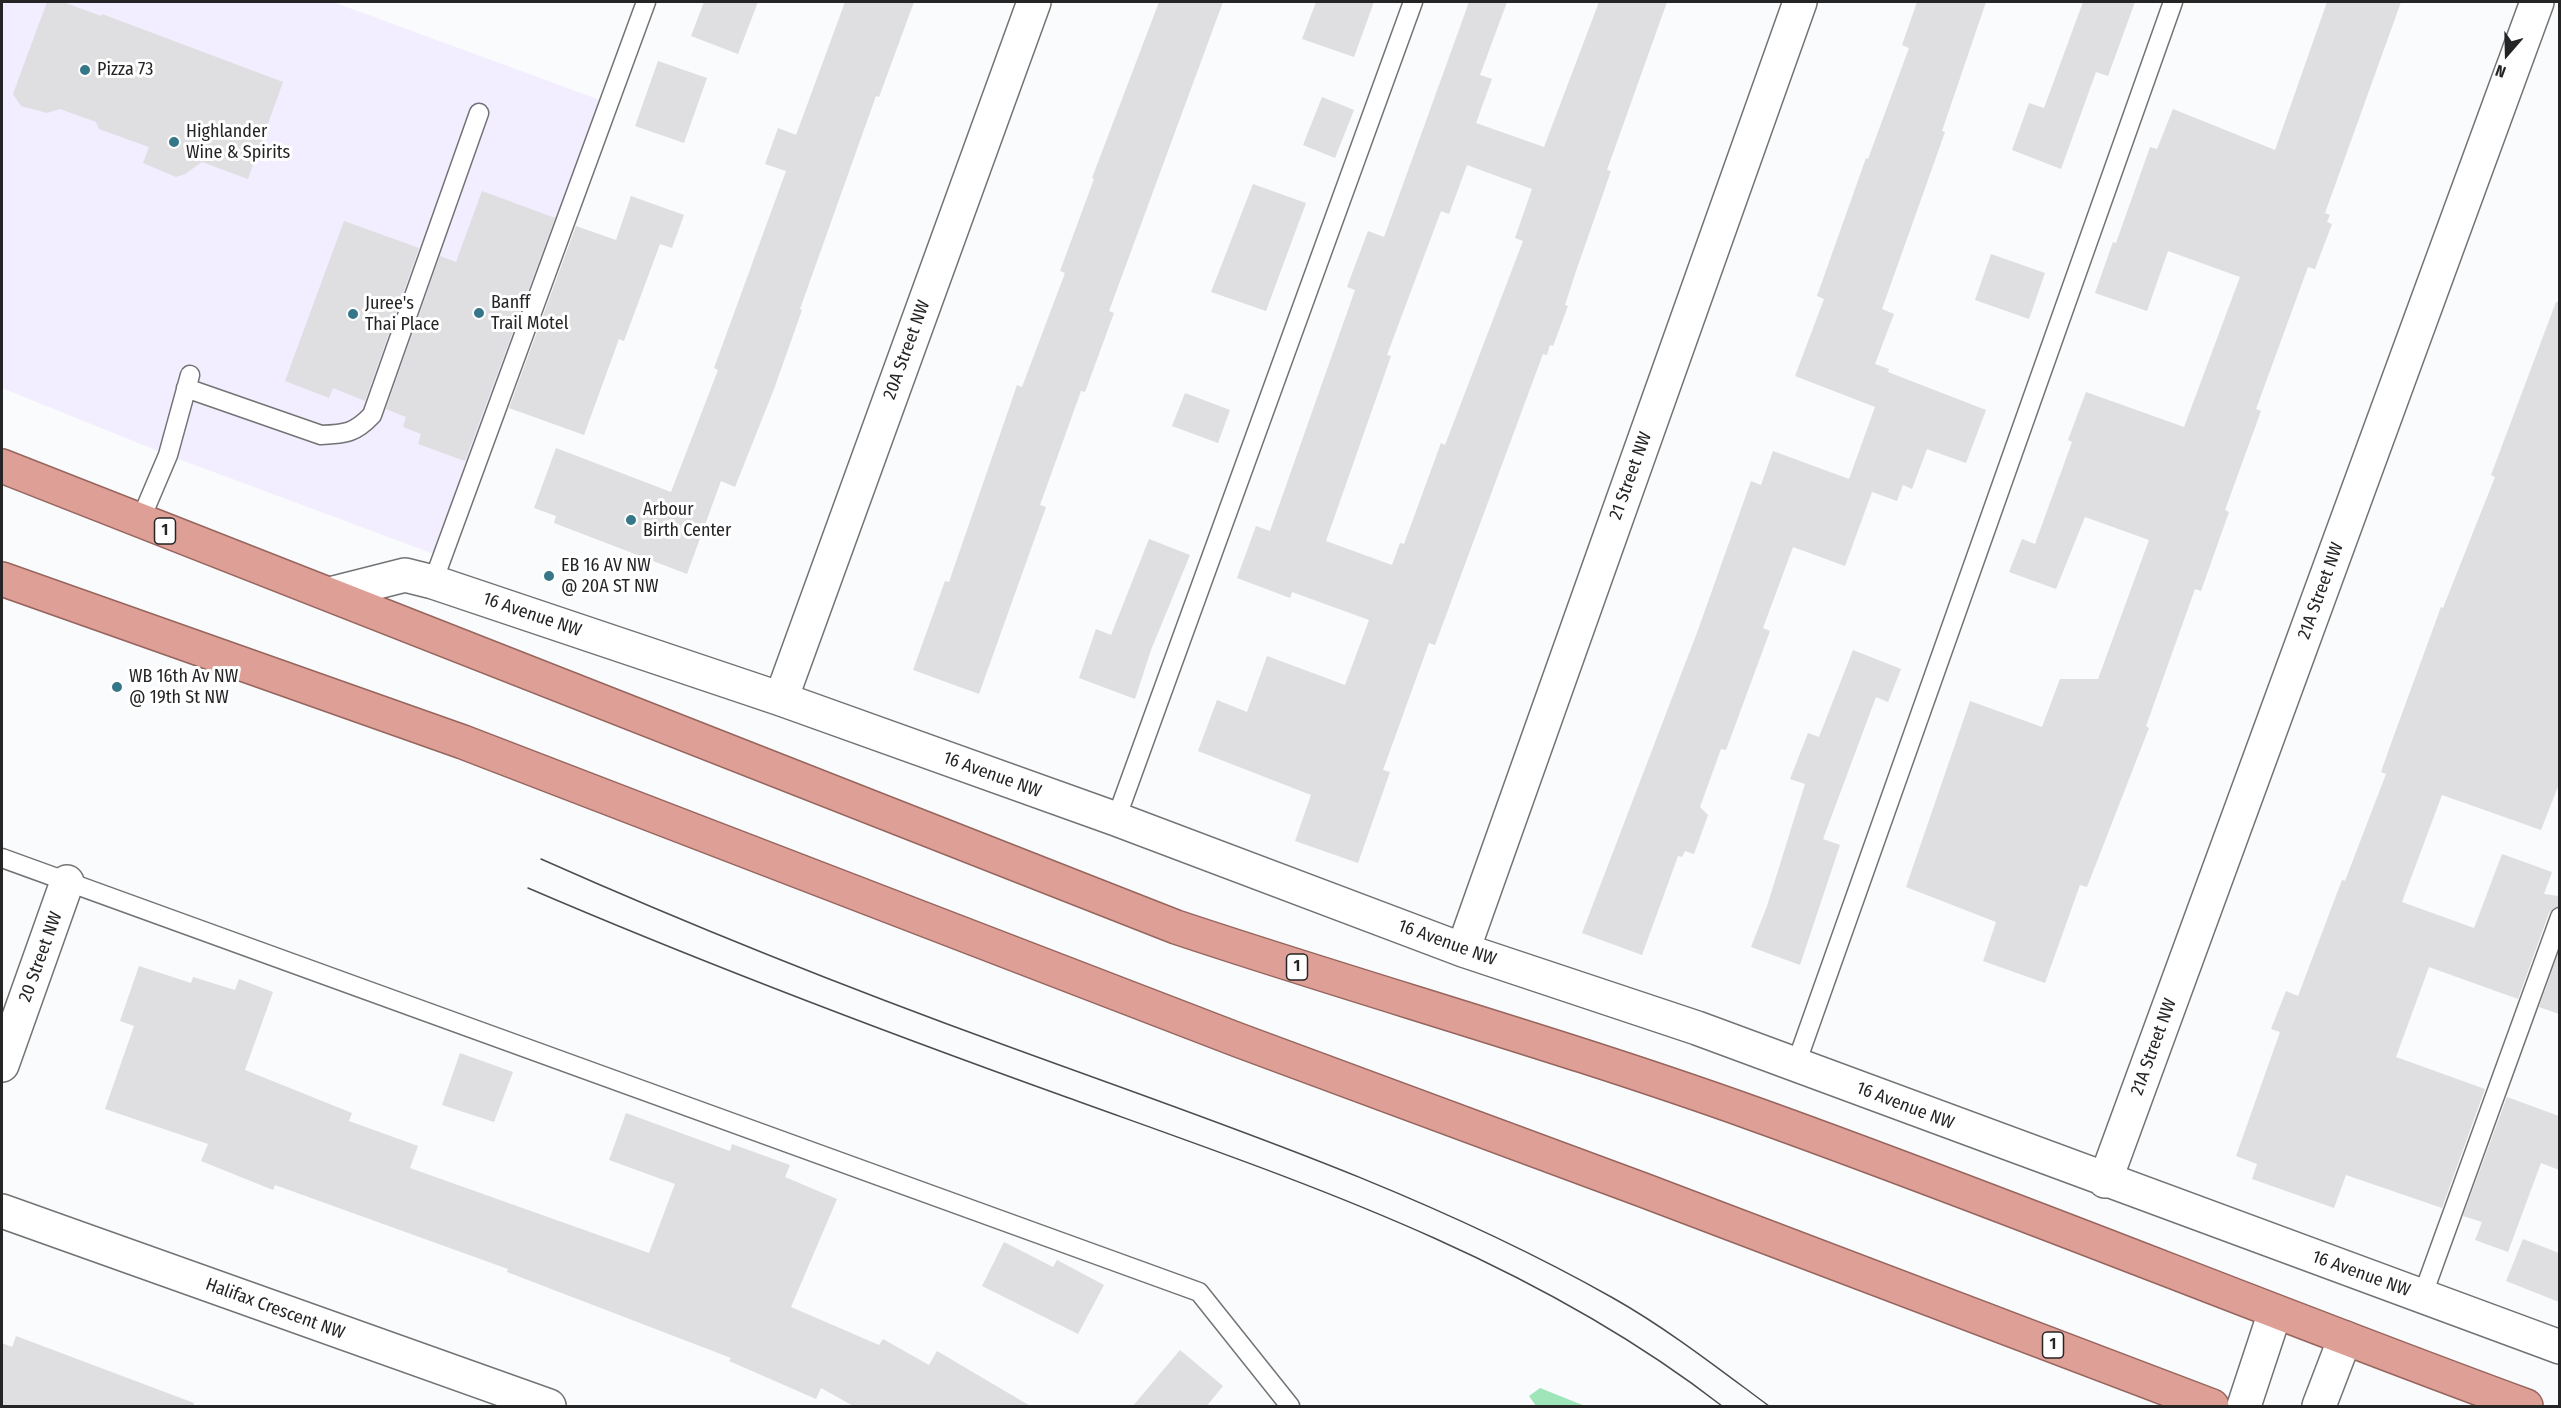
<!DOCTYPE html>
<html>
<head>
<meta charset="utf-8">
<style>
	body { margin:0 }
	#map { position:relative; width:2561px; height:1408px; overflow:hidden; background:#f9fbfc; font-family:"Fira Sans Condensed",sans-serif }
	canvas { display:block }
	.frame { position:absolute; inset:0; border:3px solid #252526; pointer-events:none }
	.north { position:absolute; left:2477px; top:24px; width:60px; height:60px; -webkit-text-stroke:4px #fff; paint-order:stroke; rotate:200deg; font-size:16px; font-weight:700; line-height:24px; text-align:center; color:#252526 }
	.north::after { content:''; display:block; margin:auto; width:21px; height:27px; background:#252526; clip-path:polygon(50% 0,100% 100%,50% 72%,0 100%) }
</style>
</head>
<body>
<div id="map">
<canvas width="2561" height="1408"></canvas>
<div class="frame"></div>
<div class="north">N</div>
</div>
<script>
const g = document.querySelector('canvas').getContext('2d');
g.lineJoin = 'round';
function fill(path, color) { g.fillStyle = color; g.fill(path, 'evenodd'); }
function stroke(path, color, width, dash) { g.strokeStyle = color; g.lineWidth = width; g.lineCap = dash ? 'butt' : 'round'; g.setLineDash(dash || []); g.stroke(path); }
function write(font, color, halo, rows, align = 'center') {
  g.font = font + ' "Fira Sans Condensed",sans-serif'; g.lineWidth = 6; g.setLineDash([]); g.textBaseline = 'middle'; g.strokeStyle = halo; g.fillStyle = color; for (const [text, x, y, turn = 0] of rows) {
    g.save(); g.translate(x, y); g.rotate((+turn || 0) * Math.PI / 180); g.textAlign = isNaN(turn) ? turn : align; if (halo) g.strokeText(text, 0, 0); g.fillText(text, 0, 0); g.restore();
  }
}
fill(new Path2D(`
	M 2,2 L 333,2 L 608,103 L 442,557 L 168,455 L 2,388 Z`), '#f2edff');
fill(new Path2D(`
	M 1540,1388 L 1585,1406 L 1536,1406 L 1529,1396 Z`), '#9fe5ba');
fill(new Path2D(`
	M 47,2 L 63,2 L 101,16 L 102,14 L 283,82 L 248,179 L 202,162 L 185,174 L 176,177 L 143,163 L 149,147 L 99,129 L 96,122 L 60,109 L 47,113 L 21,106 L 13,94 Z
	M 704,2 L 758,2 L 738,54 L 691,36 Z
	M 845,2 L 914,2 L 879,97 L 876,96 L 800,309 L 802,310 L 774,389 L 735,487 L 721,481 L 687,574 L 554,523 L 556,516 L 534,508 L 556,448 L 671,492 L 718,370 L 714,368 L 786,171 L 765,164 L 778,128 L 796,135 Z
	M 1159,2 L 1223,2 L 1109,311 L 1114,313 L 1085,392 L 1081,391 L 1040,505 L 1046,507 L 979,694 L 913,670 L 945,581 L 949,582 L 1017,385 L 1022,387 L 1065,273 L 1060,271 L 1094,179 L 1092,178 Z
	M 1316,2 L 1374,2 L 1354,57 L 1302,39 Z
	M 1469,2 L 1507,2 L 1480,75 L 1492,79 L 1476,123 L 1544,147 L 1599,2 L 1667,2 L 1607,170 L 1611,171 L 1575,274 L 1565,305 L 1568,306 L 1553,346 L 1550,345 L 1547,355 L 1543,354 L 1435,645 L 1429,643 L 1383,770 L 1390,772 L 1358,863 L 1295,841 L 1311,795 L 1198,751 L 1217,700 L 1247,712 L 1267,656 L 1345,685 L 1369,620 L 1292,592 L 1290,598 L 1237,578 L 1256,526 L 1270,531 L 1355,290 L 1347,287 L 1368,231 L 1384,237 ZM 1467,165 L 1532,189 L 1515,238 L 1523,241 L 1445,445 L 1441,443 L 1404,544 L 1400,543 L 1392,565 L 1326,541 L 1391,356 L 1387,355 L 1441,211 L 1449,214 Z
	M 1917,2 L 1986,2 L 1942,131 L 1945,132 L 1882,309 L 1894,314 L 1875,364 L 1889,369 L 1888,372 L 1986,410 L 1966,463 L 1927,449 L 1912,489 L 1903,485 L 1897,501 L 1872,492 L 1845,566 L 1793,547 L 1763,628 L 1770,631 L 1726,750 L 1721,749 L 1700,807 L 1708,815 L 1694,854 L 1685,851 L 1682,857 L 1678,856 L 1642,955 L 1582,933 L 1698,630 L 1751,481 L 1761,485 L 1773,451 L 1849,479 L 1875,407 L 1795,376 L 1824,299 L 1817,296 L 1866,158 L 1868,159 L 1909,48 L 1902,45 Z
	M 2083,2 L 2135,2 L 2108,76 L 2096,72 L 2061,169 L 2012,150 L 2029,103 L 2044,108 Z
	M 2327,2 L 2401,2 L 2325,213 L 2330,215 L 2327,222 L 2332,224 L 2315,269 L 2308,267 L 2256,409 L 2261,411 L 2225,510 L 2229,512 L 2201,591 L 2195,589 L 2146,726 L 2149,728 L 2087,887 L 2080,885 L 2045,983 L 1983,961 L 1996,922 L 1906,887 L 1970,701 L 2042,727 L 2060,679 L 2098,679 L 2149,540 L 2085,517 L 2056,589 L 2009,572 L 2022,539 L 2035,544 L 2072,442 L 2068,440 L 2086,392 L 2184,427 L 2240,277 L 2168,251 L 2147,311 L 2095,293 L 2113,242 L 2116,243 L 2150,147 L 2157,149 L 2173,109 L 2275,150 Z
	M 658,61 L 707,78 L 684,143 L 635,126 Z
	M 1322,97 L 1354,110 L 1335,158 L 1303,145 Z
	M 1253,184 L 1306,203 L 1266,311 L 1211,292 Z
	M 482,191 L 555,218 L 465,461 L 418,444 L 421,434 L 403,427 L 406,417 L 386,409 L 440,256 L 456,262 Z
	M 631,196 L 684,215 L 672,248 L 660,244 L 624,341 L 619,339 L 584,435 L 509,408 L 576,226 L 616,240 Z
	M 344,221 L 419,248 L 365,401 L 333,388 L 329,398 L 285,381 Z
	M 1991,254 L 2045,273 L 2029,319 L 1975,300 Z
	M 2556,302 L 2559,302 L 2559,784 L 2541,830 L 2442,795 L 2402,902 L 2474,928 L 2502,854 L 2552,872 L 2544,894 L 2559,896 L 2559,906 L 2549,913 L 2518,999 L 2429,967 L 2396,1057 L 2485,1089 L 2442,1208 L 2346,1175 L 2334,1208 L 2252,1179 L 2257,1164 L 2236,1156 L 2280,1032 L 2271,1029 L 2286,991 L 2298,996 L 2342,880 L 2345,881 L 2386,774 L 2381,772 L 2389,749 L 2441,607 L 2443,608 L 2495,477 L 2491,475 Z
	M 1185,393 L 1230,410 L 1218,443 L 1172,426 Z
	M 1149,539 L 1190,555 L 1151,650 L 1135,699 L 1079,678 L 1096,629 L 1111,635 Z
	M 1853,650 L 1901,669 L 1888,702 L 1876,697 L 1823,839 L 1840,845 L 1800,965 L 1751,947 L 1767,906 L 1805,784 L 1790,779 L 1808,733 L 1819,737 Z
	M 2559,951 L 2559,1014 L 2539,1007 Z
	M 139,966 L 191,983 L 193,977 L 235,990 L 239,979 L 273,992 L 245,1070 L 352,1113 L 349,1121 L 418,1146 L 410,1168 L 649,1253 L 675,1184 L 609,1160 L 626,1113 L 730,1151 L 732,1144 L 790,1165 L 785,1177 L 837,1199 L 791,1307 L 879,1345 L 883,1339 L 929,1365 L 937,1351 L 1032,1407 L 855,1407 L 821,1388 L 816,1399 L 729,1361 L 731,1358 L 507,1272 L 508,1269 L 275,1185 L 273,1190 L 201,1161 L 208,1144 L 105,1109 L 134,1026 L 120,1021 Z
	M 460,1053 L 513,1072 L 494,1122 L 442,1105 Z
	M 2507,1097 L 2559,1116 L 2559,1170 L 2541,1163 L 2508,1252 L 2475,1240 L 2482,1222 L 2463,1216 Z
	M 2523,1239 L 2559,1253 L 2559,1302 L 2506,1281 Z
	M 1004,1242 L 1053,1267 L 1057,1260 L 1104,1285 L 1078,1334 L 982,1286 Z
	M 16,1336 L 194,1403 L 193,1407 L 2,1407 L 2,1343 L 12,1347 Z
	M 1180,1350 L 1223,1386 L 1206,1407 L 1132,1407 Z`), '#dfdee0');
const service = new Path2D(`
	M 186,388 L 321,435 C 346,434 355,433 372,415 L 479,113
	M 140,521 L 168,455 L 190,375
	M 433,582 L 646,2
	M 1116,819 L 1413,2
	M 2,858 L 1199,1292 L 1290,1406
	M 1796,1064 L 2173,2
	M 2422,1297 L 2560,917`);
const minor = new Path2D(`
	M 330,594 L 405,575 L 433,582 L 781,699 L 1116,819 L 1463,950 L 1697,1028 L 2560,1347
	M 781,699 L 1034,2
	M 1463,950 L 1800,2
	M 2,1065 L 67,882
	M 2105,1181 L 2537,2
	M 2,1211 L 549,1406`);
const tertiary = new Path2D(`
	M 2244,1406 L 2275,1312
	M 2319,1406 L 2345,1338`);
const trunk = new Path2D(`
	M 2,466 L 1176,927 C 1368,991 1562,1045 1752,1113 C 2012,1206 2267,1311 2526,1406
	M 2,579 L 463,742 L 1238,1040 L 1643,1190 L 2212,1406`);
stroke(service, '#727374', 21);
stroke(minor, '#727374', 36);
stroke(tertiary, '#727374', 36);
stroke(trunk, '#97655e', 36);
stroke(service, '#fff', 18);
stroke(minor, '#fff', 33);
stroke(tertiary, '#fff', 33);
stroke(trunk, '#dea096', 33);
stroke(new Path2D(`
	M 541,859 C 694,927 850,989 1007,1046 C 1212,1121 1422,1190 1613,1298 C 1668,1329 1719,1369 1769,1406
	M 528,888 C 705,964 885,1032 1066,1097 C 1293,1179 1529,1256 1722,1406`), '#4d4d4e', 1.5);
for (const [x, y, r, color] of [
	[85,70,6,"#357789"],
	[174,142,6,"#357789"],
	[479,313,6,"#357789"],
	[353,314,6,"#357789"],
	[631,520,6,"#357789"],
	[549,576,6,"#357789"],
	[117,687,6,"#357789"]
]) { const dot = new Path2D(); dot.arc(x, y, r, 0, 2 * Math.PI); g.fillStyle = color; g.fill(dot); stroke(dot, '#fff', 2); }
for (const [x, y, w] of [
	[165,531,21],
	[1297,967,21],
	[2053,1345,21]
]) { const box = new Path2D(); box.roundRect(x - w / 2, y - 13, w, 26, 4.5); g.fillStyle = '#fff'; g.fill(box); stroke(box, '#252526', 1.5); }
write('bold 16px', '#252526', null, [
	["1",165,531],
	["1",1297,967],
	["1",2053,1345]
]);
write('18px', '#252526', '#fff', [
	["Pizza 73",97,70],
	["Highlander",186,132],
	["Wine & Spirits",186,153],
	["Banff",491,303],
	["Trail Motel",491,324],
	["Juree's",365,304],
	["Thai Place",365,325],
	["Arbour",643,510],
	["Birth Center",643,531],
	["EB 16 AV NW",561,566],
	["@ 20A ST NW",561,587],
	["WB 16th Av NW",129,677],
	["@ 19th St NW",129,698]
], 'left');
write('18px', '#252526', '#fff', [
	["20A Street NW",907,350,-70],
	["21 Street NW",1631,476,-70],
	["21A Street NW",2321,591,-70],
	["16 Avenue NW",532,615,19],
	["16 Avenue NW",992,775,20],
	["16 Avenue NW",1447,943,20],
	["20 Street NW",41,957,-70],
	["21A Street NW",2154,1047,-70],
	["16 Avenue NW",1905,1106,21],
	["16 Avenue NW",2361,1274,20],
	["Halifax Crescent NW",275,1309,20]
]);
</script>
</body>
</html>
